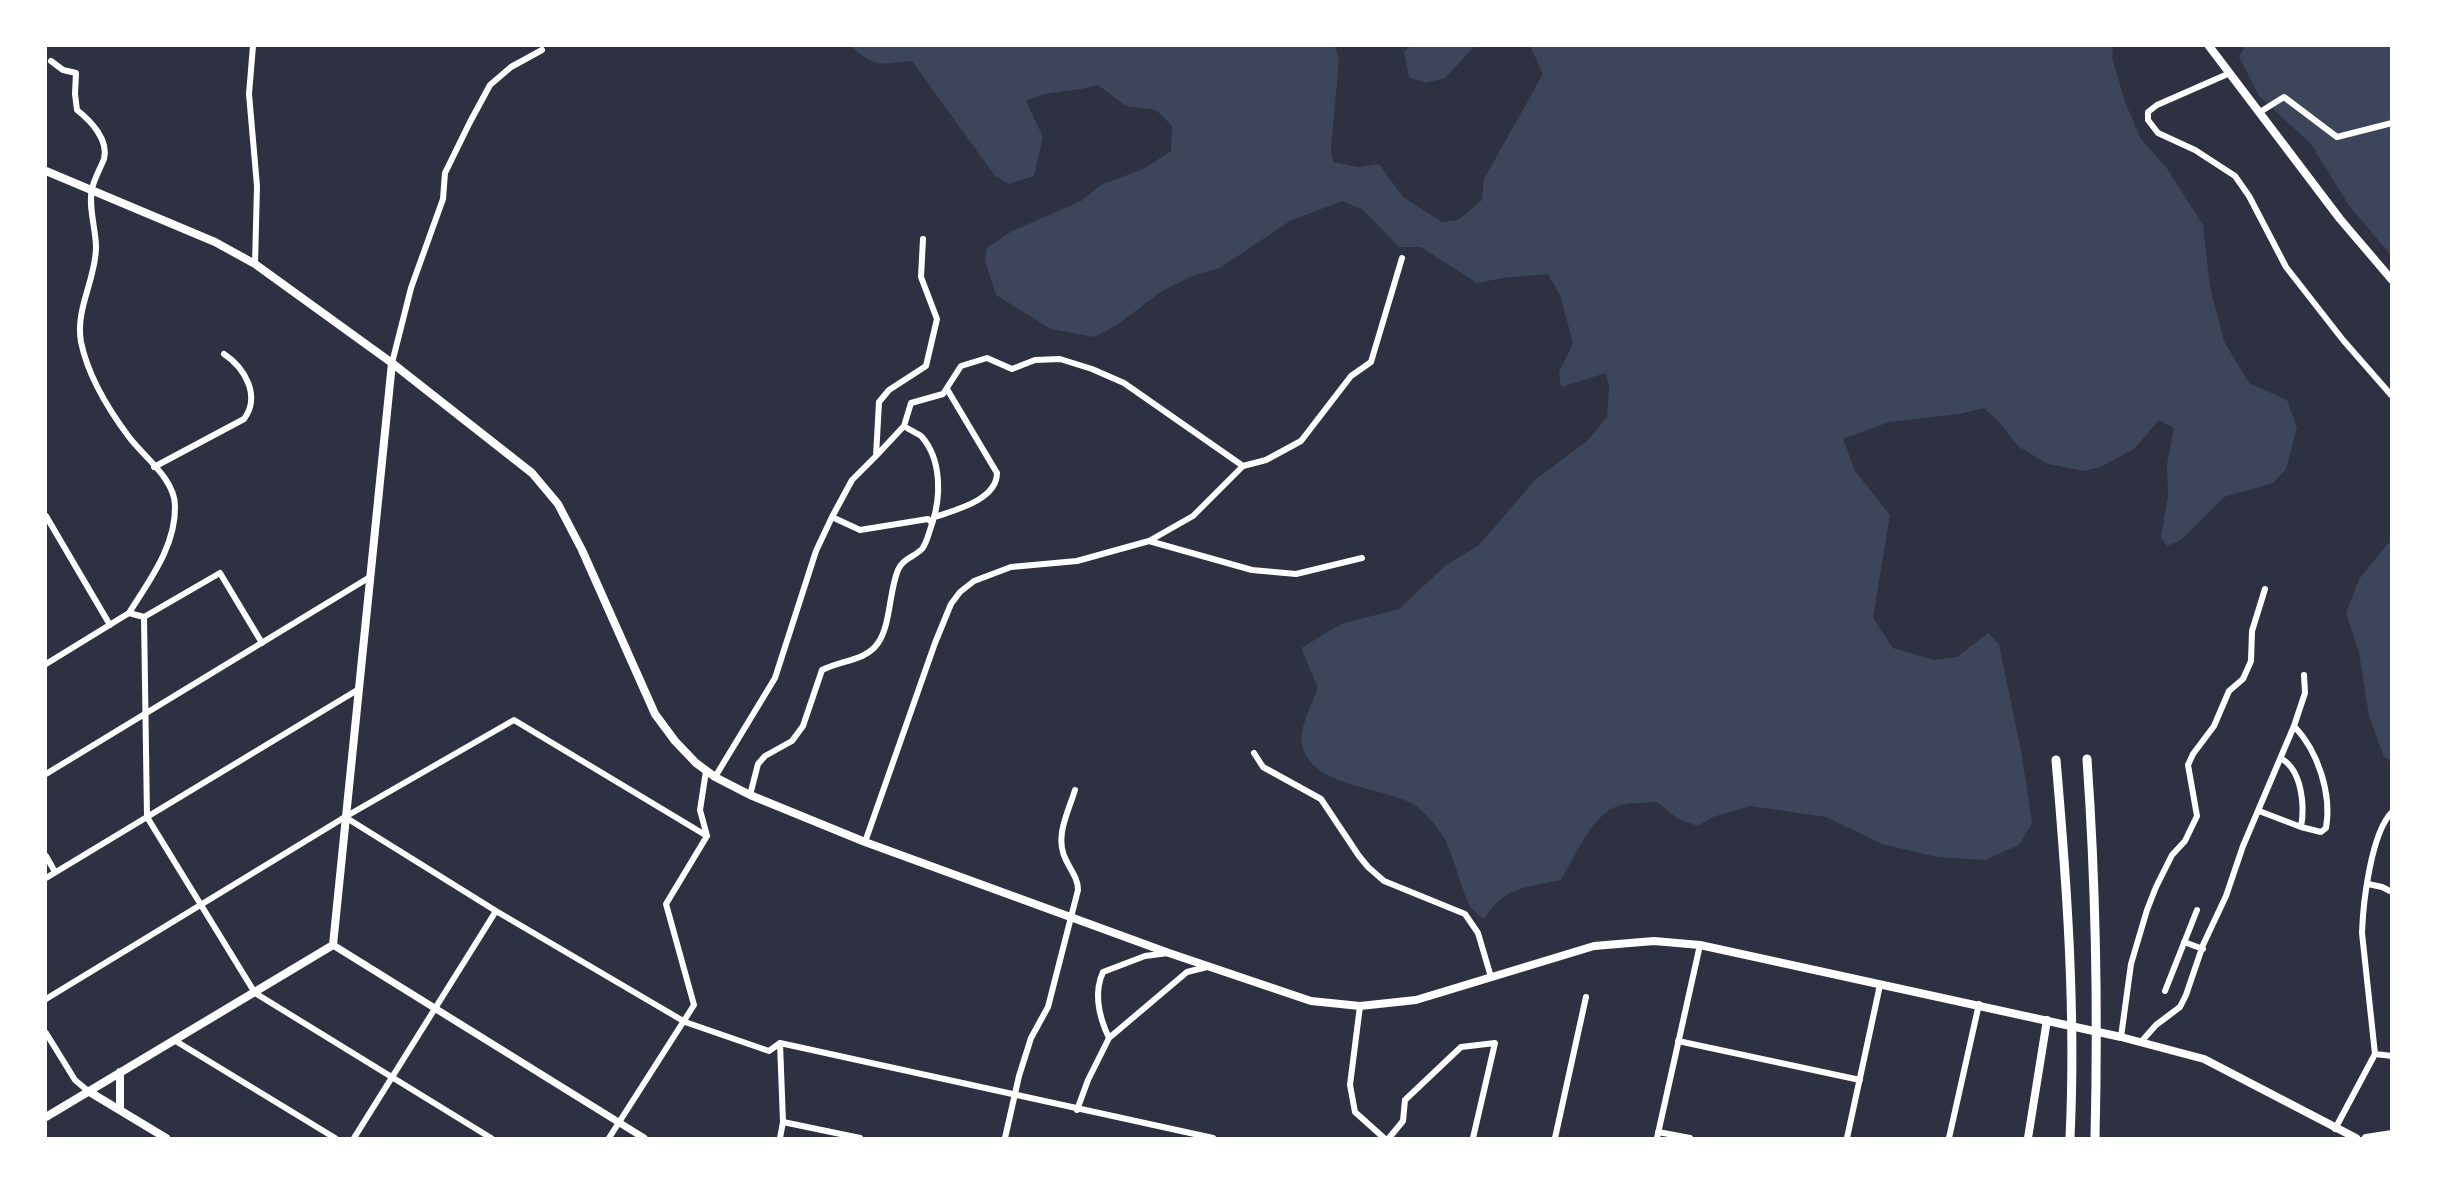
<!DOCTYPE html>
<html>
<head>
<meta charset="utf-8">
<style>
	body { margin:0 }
	#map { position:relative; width:2437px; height:1184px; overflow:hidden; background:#2d3142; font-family:Quicksand,sans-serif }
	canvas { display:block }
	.frame { position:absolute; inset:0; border:47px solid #fff; pointer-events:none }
</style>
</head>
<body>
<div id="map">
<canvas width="2437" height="1184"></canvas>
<div class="frame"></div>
</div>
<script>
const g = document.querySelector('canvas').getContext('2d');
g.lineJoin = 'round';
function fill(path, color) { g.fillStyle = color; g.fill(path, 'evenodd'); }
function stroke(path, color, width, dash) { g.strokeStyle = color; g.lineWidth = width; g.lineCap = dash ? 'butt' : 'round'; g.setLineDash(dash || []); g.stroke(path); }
fill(new Path2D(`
	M 851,46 L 1335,46 L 1339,60 L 1331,148 L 1333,162 L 1358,167 L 1379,164 L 1403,197 L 1442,222 L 1458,220 L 1482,200 L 1484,179 L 1543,74 L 1530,46 L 2113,46 L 2112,57 L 2125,102 L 2141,139 L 2168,170 L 2203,225 L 2210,287 L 2224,341 L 2249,383 L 2287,400 L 2297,428 L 2286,469 L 2273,483 L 2224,497 L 2181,540 L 2167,546 L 2161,537 L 2168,496 L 2167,464 L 2174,428 L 2159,420 L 2134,449 L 2100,467 L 2084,471 L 2048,464 L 2019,447 L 1998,421 L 1984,408 L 1959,414 L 1889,422 L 1843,439 L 1855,471 L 1890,515 L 1873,618 L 1893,648 L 1934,660 L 1957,657 L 1988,633 L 1999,644 L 2022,756 L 2032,823 L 2019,845 L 1985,860 L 1937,857 L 1882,844 L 1826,817 L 1750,806 L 1713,817 L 1697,826 L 1677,818 L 1657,802 C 1644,803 1630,802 1618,806 C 1591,815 1575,857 1561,880 C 1525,888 1505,886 1484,919 C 1479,915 1472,910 1469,904 C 1457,879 1453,847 1435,825 C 1429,818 1420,807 1411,803 C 1381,787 1310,786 1302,745 C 1299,727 1312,704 1318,688 L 1301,648 L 1341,624 L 1399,609 L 1446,565 L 1479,545 L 1535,480 L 1587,441 L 1607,417 L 1609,388 L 1606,373 L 1561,387 L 1559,372 L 1573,343 L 1560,295 L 1548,274 L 1503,278 L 1477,283 L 1421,247 L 1399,247 L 1363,210 L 1342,201 L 1290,221 L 1220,268 L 1193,276 L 1162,291 L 1117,325 L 1094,337 L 1051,329 L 996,295 L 985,261 L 987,248 L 1012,231 L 1081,201 L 1101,185 L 1143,169 L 1171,151 L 1172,126 L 1156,110 L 1126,106 L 1098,85 C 1075,92 1048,90 1026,101 L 1043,137 L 1034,176 L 1009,184 L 995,176 L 912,61 C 880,64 876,69 851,46 Z
	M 1410,46 L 1475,46 L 1445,78 L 1426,83 L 1409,77 L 1404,52 Z
	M 2245,46 L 2391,46 L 2391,255 L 2350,207 L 2311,144 L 2259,96 L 2239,57 Z
	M 2391,540 L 2391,761 L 2384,757 L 2369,716 L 2359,653 L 2346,613 L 2359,579 Z`), '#3c4559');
stroke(new Path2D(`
	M 253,46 L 249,94 L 257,186 L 255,264
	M 51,61 L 63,70 L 76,73 L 75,94 L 77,110 C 91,121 109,140 104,159 C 100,169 94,179 92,189 C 88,207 96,229 96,247 C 96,279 75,309 81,342 C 88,376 108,409 129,437 C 144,457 175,479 175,506 C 176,546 149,581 129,613
	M 2230,73 L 2157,105 L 2148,112 L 2148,120 L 2158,133 L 2195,150 L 2235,176 L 2249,196 L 2286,267 L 2343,340 L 2392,396
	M 2260,112 L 2284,97 L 2337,137 L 2392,123
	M 392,363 L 411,288 L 443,199 L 445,173 L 470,122 L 490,85 L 511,67 L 542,50
	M 876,456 L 904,426 L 911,403 L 943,394 L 961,366 L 987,358 L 1012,369 L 1035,360 L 1060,359 L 1092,369 L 1124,383 L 1243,466
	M 154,467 L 244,419 C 261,396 245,368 224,354
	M 46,516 L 110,625
	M 832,517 L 860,530 L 928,519 L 932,523
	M 935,517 C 955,510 997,500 997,473 L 947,389
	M 1149,541 L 1252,570 L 1296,574 L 1362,558
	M 144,617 L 147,817 L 255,993 L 491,1138
	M 144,617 L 220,573 L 262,643
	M 46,664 L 129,613 L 144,617
	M 1254,753 L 1263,767 L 1321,799 L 1359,856 L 1368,867 L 1384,881 L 1465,914 L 1478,933 L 1491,977
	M 2282,759 C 2302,771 2305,806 2301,827
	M 46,774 L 370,577
	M 715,777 L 775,678 L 816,551 L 832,517 L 852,480 L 876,456 L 879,402 L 889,390 L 926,366 L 937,319 L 921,277 L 923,239
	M 750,795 L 758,764 L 765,756 L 792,741 L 803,726 L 822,670 C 841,660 866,661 878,643 C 891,624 889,591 898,570 C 902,559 914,557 922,549 C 927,543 929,532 932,524 C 941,498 942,460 922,437 C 918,433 909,430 904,426
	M 2259,811 L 2301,827 L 2321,832 L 2326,828 C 2332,794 2318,751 2294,726
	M 345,817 L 496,911 L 685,1022 L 769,1051 L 780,1043 L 1213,1138
	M 865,842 L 935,643 L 951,604 L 960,592 L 974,581 L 1011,567 L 1077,561 L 1149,541 L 1193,516 L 1243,466 L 1266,460 L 1301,441 L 1351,376 L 1371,362 L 1402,258
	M 46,856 L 55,872
	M 46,878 L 359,689
	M 2368,884 L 2382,887 L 2392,892
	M 2184,942 L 2203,949
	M 2165,991 L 2197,910
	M 46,999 L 345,817 L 514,720 L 707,836
	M 1360,1006 L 1350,1085 L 1355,1112 L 1384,1138
	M 46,1033 L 75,1080 L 88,1091
	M 2121,1037 L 2131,964 L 2147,910 L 2156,887 L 2172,855 L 2185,841 L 2197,816 L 2188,765 L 2193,754 L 2214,726 L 2229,691 L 2243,679 L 2251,661 L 2252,631 L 2265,589
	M 1109,1038 C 1099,1017 1093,994 1103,972 L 1145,956 L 1168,953
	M 174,1040 L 335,1138
	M 1678,1041 L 1860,1080
	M 2141,1042 L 2156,1025 L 2180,1007 L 2186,995 L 2203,945 L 2226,896 L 2243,846 L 2294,726 L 2305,693 L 2304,675
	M 780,1043 L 783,1122 L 780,1138
	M 2375,1054 L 2392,1056
	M 1077,1110 L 1088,1080 L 1109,1038 L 1187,972 L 1207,967
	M 783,1122 L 860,1138
	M 2335,1129 L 2375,1054 L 2362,933 C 2363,903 2371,833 2392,812
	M 1658,1132 L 1690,1138
	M 354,1138 L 496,911
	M 609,1138 L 694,1005 L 666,904 L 707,836 L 700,810 L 706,771
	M 1005,1138 L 1019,1076 L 1031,1038 L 1048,1007 L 1078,890 C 1078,878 1071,871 1066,860 C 1054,837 1068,813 1075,790
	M 1389,1138 L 1403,1121 L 1405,1100 L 1461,1047 L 1495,1043 L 1473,1138
	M 1555,1138 L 1586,997
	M 1657,1138 L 1700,945
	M 1847,1138 L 1880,985
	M 1949,1138 L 1979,1004`), '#fff', 6);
stroke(new Path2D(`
	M 333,945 L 644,1138`), '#fff', 7);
stroke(new Path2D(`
	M 2209,46 L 2340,219 L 2392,280
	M 46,171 L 215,242 L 255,264 L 392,363 L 532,473 L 558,504 L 582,550 L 655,714 L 675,741 L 696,763 L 715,777 L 750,795 L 865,842 L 1169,953 L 1311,1001 L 1360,1006 L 1416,1000 L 1594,946 L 1654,941 L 1700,945 L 2121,1037 L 2204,1059 L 2356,1138
	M 120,1072 L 120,1110
	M 88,1091 L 166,1138
	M 46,1117 L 333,945 L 392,363
	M 2028,1138 L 2047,1020
	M 2366,1138 L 2392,1134`), '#fff', 8);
stroke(new Path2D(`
	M 2087,759 C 2096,886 2098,1012 2095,1138
	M 2056,760 C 2067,886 2076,1012 2070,1138`), '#fff', 9);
</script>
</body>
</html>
